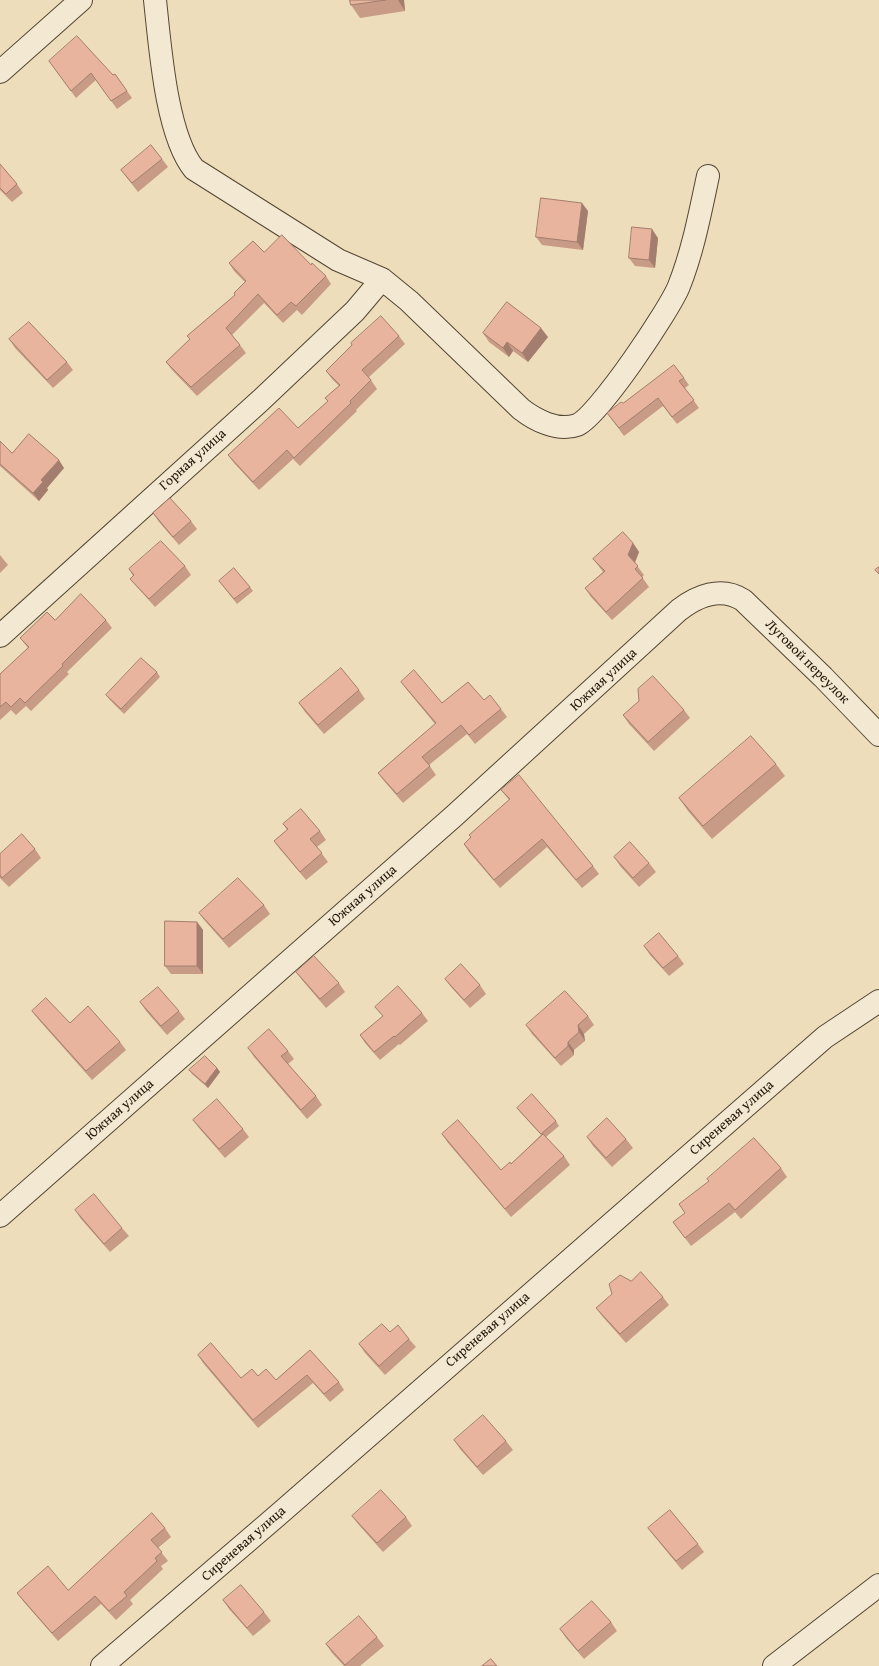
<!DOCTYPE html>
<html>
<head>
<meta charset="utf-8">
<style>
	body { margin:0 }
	canvas { display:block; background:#edddba }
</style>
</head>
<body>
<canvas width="879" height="1666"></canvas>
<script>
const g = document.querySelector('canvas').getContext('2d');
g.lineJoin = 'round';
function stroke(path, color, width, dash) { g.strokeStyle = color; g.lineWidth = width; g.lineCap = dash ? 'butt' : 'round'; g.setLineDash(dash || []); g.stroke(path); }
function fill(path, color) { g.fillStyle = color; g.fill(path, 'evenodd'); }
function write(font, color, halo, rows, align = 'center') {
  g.font = font + ' "Gentium Book Plus",serif'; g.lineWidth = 3.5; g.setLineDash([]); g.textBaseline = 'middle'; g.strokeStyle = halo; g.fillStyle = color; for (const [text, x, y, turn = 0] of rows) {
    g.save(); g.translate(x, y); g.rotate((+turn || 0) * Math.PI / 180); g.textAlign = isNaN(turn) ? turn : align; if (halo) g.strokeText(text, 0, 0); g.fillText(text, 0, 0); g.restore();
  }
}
const street = new Path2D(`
	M 155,0 C 160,45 166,135 194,169 L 338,260 L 382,279 L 409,301 L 521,409 C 535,420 558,432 577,425 C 598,417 670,309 679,286 C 693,251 700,213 708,176
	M 0,72 L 81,0
	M 0,636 L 261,400 L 355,311 L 382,279
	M 0,1216 L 454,816 L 679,610 C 697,596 721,586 743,600 L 823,677 L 879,735
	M 102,1666 L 278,1515 L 825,1037 L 879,1001
	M 774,1666 L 879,1585`);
stroke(street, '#534634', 24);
stroke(street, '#f3e9d2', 22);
fill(new Path2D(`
	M 350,0 L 404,0 L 405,11 L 360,18 L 351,5 Z
	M 49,61 L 113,75 L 115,74 L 132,98 L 117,109 L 96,80 L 76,98 Z
	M 162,159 L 168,167 L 138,192 L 127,178 L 121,170 Z
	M 0,164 L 17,184 L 23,193 L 12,202 L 0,190 Z
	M 588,211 L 583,250 L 542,245 L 536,237 Z
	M 658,238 L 655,268 L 635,266 L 629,258 Z
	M 264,252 L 311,265 L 326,276 L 331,284 L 302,315 L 297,310 L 283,323 L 264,303 L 232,335 L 240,345 L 246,353 L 197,396 L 172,370 L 166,362 L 190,339 L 187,336 L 235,295 L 245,282 L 234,271 L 229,263 Z
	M 483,333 L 548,337 L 528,362 L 513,351 L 509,357 L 489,342 Z
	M 399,336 L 405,344 L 369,377 L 377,389 L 356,410 L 357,411 L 300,466 L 293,459 L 259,490 L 234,463 L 228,455 L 298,428 L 328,401 L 325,398 L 339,386 L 332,379 L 326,371 Z
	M 9,339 L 67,362 L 73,370 L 53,388 L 15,348 Z
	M 684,378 L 689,385 L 685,388 L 699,408 L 677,424 L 663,406 L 624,436 L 607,413 L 623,403 Z
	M 0,441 L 12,453 L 64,468 L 47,488 L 48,490 L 39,501 L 0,466 Z
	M 153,513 L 191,521 L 197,529 L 179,545 L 159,522 Z
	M 633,543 L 639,552 L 635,563 L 644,575 L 642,577 L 649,587 L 612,620 L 591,597 L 585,588 L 603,572 L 600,568 L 593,559 Z
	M 0,555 L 8,565 L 0,573 Z
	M 185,566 L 191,575 L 155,607 L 137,587 L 130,579 L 133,576 L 129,569 Z
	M 219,581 L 250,587 L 253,591 L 237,604 Z
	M 55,620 L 106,620 L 112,628 L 67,672 L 69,674 L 31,711 L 26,706 L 16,715 L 11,710 L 0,720 L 0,674 L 28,648 L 20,638 Z
	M 157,672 L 160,677 L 124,714 L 109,699 L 106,695 Z
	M 401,682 L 442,703 L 484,700 L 501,709 L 507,717 L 475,744 L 467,734 L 429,765 L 436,775 L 403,803 L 384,781 L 378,773 L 435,724 L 407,690 Z
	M 359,690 L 365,699 L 324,734 L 305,712 L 299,703 Z
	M 684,710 L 690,718 L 654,751 L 629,724 L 623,715 Z
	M 776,764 L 785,776 L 712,839 L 688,811 L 679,798 Z
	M 501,790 L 593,866 L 599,874 L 582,888 L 547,847 L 500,888 L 469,852 L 464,844 L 471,838 L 469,835 L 509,800 Z
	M 283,824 L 320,831 L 326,840 L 317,847 L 328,862 L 306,880 L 280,849 L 274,841 L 287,830 Z
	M 35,849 L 41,858 L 9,887 L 0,878 L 0,854 Z
	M 614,857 L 649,863 L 656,872 L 639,887 L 620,866 Z
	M 264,905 L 270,914 L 229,948 L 205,921 L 199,913 Z
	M 197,922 L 203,930 L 203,974 L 171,974 L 165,966 Z
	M 644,946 L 678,956 L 684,964 L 669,976 L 650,955 Z
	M 296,972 L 339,983 L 345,992 L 326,1008 L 302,980 Z
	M 445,979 L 480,985 L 486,994 L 470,1008 L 451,987 Z
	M 140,1002 L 179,1011 L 185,1019 L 167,1035 L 146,1011 Z
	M 375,1007 L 422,1013 L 428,1021 L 400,1045 L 399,1044 L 380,1060 L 365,1043 L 360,1035 L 383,1016 Z
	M 32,1011 L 70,1023 L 120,1042 L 126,1050 L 92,1080 L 38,1019 Z
	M 588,1016 L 594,1025 L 584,1034 L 585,1041 L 574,1050 L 574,1055 L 561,1066 L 532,1034 L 526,1025 Z
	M 248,1048 L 288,1051 L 294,1059 L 288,1064 L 316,1096 L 322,1105 L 307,1119 L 254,1057 Z
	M 217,1068 L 220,1072 L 208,1088 L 192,1074 L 189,1070 Z
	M 517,1108 L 556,1121 L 559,1126 L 546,1137 L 564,1156 L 570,1165 L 511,1217 L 448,1143 L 442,1134 L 501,1170 L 511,1164 L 541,1135 L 520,1112 Z
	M 193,1120 L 243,1129 L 249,1137 L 225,1158 L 199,1128 Z
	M 587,1137 L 626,1139 L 633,1148 L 612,1167 L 593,1146 Z
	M 781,1168 L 787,1177 L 741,1219 L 735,1212 L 691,1246 L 673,1222 L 685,1213 L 679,1204 Z
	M 75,1210 L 122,1228 L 129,1236 L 110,1252 L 81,1219 Z
	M 631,1281 L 663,1297 L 669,1305 L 626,1343 L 602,1316 L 596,1308 Z
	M 409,1339 L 416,1347 L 385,1375 L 365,1353 L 359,1344 Z
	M 310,1350 L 339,1382 L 344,1390 L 330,1402 L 313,1383 L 258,1428 L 203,1363 L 198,1355 L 241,1378 L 258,1376 L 276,1380 Z
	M 454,1440 L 506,1441 L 513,1450 L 483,1475 L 460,1449 Z
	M 352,1516 L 406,1517 L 412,1526 L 383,1552 L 358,1524 Z
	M 165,1528 L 171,1537 L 158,1548 L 168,1561 L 161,1566 L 163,1569 L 130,1600 L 133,1604 L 116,1620 L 101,1604 L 58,1641 L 23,1601 L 17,1593 L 68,1590 Z
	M 648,1528 L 698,1544 L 704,1552 L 682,1570 L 654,1536 Z
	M 223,1600 L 264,1612 L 271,1621 L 253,1636 L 229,1609 Z
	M 611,1622 L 617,1631 L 584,1659 L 566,1638 L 560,1629 Z
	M 377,1637 L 384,1646 L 360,1666 L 344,1666 L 332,1653 L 326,1644 Z`), '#c89b87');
fill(new Path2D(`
	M 398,0 L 404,0 L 405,11 Z
	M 582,203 L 588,211 L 583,250 L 577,242 Z
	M 652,229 L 658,238 L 655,268 L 649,260 Z
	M 541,328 L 548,337 L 528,362 L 522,353 Z
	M 507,342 L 513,351 L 509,357 L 503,348 Z
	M 59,460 L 64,468 L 47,488 L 48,490 L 39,501 L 33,493 L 41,480 Z
	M 633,543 L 639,552 L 634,564 L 628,555 Z
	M 197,922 L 203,930 L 203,974 L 197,966 Z
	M 578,1025 L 584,1034 L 585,1041 L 579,1032 Z
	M 568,1042 L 574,1050 L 574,1055 L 568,1046 Z
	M 217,1068 L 220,1072 L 208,1088 L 205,1084 Z`), '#a37e6e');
const building = new Path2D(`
	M 350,0 L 386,0 L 351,5 Z
	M 77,36 L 113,75 L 115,74 L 127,91 L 111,101 L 91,73 L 71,91 L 49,61 Z
	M 151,145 L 162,159 L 132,183 L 121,170 Z
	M 0,164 L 17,184 L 6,194 L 0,188 Z
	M 541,198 L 582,203 L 577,242 L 536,237 Z
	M 632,227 L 652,229 L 649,260 L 629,258 Z
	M 282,235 L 311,265 L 312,263 L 326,276 L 296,306 L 291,302 L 277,315 L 258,294 L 226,328 L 240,345 L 191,387 L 166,362 L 190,339 L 187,336 L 235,295 L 234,293 L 246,281 L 229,263 L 253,241 L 264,252 Z
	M 507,302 L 541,328 L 522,353 L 507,342 L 503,348 L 483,333 Z
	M 381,316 L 399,336 L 362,370 L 371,380 L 350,401 L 351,403 L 294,458 L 287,450 L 253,482 L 228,455 L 279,408 L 298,428 L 328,401 L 325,398 L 340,385 L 326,371 L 352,345 L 351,343 Z
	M 29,322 L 67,362 L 47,380 L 9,339 Z
	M 674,365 L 684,378 L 679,381 L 694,400 L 672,417 L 658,398 L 619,428 L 607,413 L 621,402 L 623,403 Z
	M 29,434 L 59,460 L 41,480 L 43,482 L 33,493 L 0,464 L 0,441 L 12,453 Z
	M 170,498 L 191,521 L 173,537 L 153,513 Z
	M 623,532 L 633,543 L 628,555 L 638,566 L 635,569 L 643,578 L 606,612 L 585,588 L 605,571 L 593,559 Z
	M 161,541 L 185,566 L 149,599 L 130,579 L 134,575 L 129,569 Z
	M 879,567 L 879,574 L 875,570 Z
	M 234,568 L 250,587 L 234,599 L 219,581 Z
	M 81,594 L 106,620 L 62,664 L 63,666 L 25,703 L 20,698 L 11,707 L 6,702 L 0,707 L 0,674 L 29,647 L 20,638 L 47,612 L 55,620 Z
	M 141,658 L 157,672 L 121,709 L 106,695 Z
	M 341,668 L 359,690 L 318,725 L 299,703 Z
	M 414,670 L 442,703 L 468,682 L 484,700 L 490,695 L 501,709 L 469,735 L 461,725 L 422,757 L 430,766 L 397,794 L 378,773 L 436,723 L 401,682 Z
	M 653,676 L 684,710 L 648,742 L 623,715 L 639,701 L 638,689 Z
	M 751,736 L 776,764 L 703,826 L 679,798 Z
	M 519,775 L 593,866 L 576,880 L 542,839 L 494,880 L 464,844 L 471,837 L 469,835 L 510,799 L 501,790 Z
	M 301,809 L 320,831 L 310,839 L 322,853 L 300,872 L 274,841 L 288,829 L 283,824 Z
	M 22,834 L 35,849 L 2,878 L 0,875 L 0,854 Z
	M 630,842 L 649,863 L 633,878 L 614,857 Z
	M 238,878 L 264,905 L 223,939 L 199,913 Z
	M 165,921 L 197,922 L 197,966 L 165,966 Z
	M 659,933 L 678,956 L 663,968 L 644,946 Z
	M 314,956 L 339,983 L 320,999 L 296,972 Z
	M 461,964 L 480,985 L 464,1000 L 445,979 Z
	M 398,986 L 422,1013 L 395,1037 L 394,1036 L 374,1052 L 360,1035 L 383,1016 L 375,1007 Z
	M 158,987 L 179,1011 L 161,1026 L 140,1002 Z
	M 565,991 L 588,1016 L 578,1025 L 579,1032 L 568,1042 L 568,1046 L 555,1058 L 526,1025 Z
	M 46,998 L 70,1023 L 88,1006 L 120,1042 L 86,1071 L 32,1011 Z
	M 269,1029 L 288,1051 L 281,1056 L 316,1096 L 301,1110 L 248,1048 Z
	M 205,1056 L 217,1068 L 205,1084 L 189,1070 Z
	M 532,1094 L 556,1121 L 541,1134 L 517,1108 Z
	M 217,1099 L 243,1129 L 219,1149 L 193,1120 Z
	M 607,1118 L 626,1139 L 606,1158 L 587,1137 Z
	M 458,1120 L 501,1170 L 510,1162 L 511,1164 L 543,1134 L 564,1156 L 505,1209 L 442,1134 Z
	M 754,1138 L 781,1168 L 735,1210 L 729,1203 L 685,1238 L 673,1222 L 685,1213 L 679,1204 L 709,1181 L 707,1179 Z
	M 94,1194 L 122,1228 L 104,1244 L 75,1210 Z
	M 641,1272 L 663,1297 L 620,1334 L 596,1308 L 612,1294 L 609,1284 L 620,1275 L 631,1281 Z
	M 382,1324 L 390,1332 L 398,1325 L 409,1339 L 379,1366 L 359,1344 Z
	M 211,1343 L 241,1378 L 252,1369 L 258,1376 L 266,1369 L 276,1380 L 310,1350 L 339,1382 L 324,1394 L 307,1375 L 253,1420 L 198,1355 Z
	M 483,1415 L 506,1441 L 477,1467 L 454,1440 Z
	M 381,1490 L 406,1517 L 377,1543 L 352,1516 Z
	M 670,1510 L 698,1544 L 676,1561 L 648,1528 Z
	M 152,1513 L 165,1528 L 151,1540 L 162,1552 L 155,1558 L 157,1561 L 124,1592 L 127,1596 L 109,1611 L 95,1596 L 52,1633 L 17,1593 L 48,1566 L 68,1590 Z
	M 241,1585 L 264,1612 L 247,1628 L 223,1600 Z
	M 592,1601 L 611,1622 L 578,1651 L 560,1629 Z
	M 359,1616 L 377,1637 L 345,1665 L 326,1644 Z
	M 491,1659 L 497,1666 L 482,1666 Z`);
fill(building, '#e9b49d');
stroke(building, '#a37e6e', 1);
write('14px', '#201407', '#f3e9d2', [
	["Горная улица",193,460,-42],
	["Луговой переулок",807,662,45],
	["Южная улица",604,680,-43],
	["Южная улица",363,896,-41],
	["Южная улица",120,1110,-41],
	["Сиреневая улица",732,1118,-41],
	["Сиреневая улица",488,1330,-41],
	["Сиреневая улица",244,1544,-41]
]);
</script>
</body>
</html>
